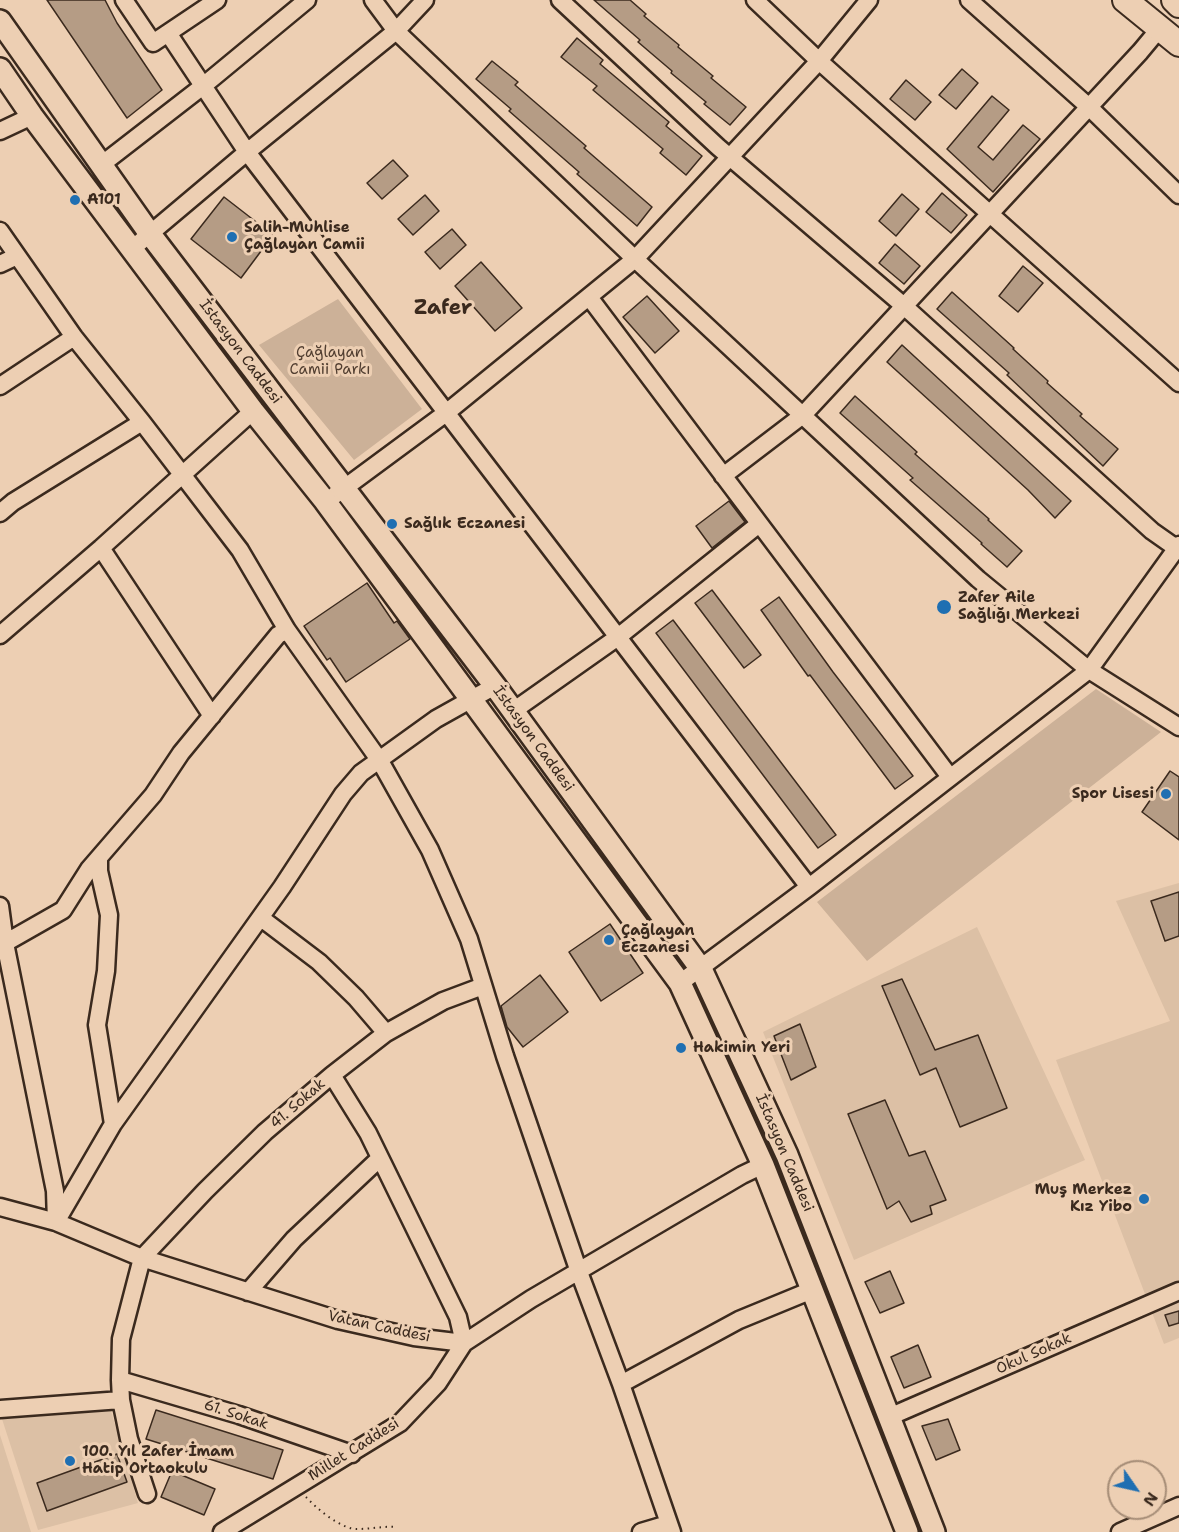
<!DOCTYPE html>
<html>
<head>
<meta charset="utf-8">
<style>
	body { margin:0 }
	#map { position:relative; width:1179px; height:1532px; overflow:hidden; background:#edcfb3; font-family:"Shantell Sans",sans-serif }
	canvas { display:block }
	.north { position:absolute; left:1107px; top:1460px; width:60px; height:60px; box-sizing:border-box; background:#edcfb3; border:2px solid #a68d77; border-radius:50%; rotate:124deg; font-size:16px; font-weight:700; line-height:24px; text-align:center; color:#3b2a1e }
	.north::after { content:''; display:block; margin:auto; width:21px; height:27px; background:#1f6fb2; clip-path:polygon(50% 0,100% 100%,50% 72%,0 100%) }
</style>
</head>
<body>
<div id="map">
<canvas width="1179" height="1532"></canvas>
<div class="north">N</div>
</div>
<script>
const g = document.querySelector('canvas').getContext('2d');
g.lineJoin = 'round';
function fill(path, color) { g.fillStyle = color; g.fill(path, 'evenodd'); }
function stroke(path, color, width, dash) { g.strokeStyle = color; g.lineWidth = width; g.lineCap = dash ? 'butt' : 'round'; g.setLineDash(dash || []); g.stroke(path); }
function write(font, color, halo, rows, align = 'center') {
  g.font = font + ' "Shantell Sans",sans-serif'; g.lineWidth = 6; g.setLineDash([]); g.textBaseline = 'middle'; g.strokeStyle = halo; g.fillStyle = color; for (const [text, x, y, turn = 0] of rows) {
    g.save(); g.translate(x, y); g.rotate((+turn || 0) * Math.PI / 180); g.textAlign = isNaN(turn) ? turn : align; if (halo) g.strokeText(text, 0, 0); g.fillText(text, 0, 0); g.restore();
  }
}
fill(new Path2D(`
	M 1179,883 L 1179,1338 L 1164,1344 L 1056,1060 L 1170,1021 L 1116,901 Z
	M 977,927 L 1085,1160 L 854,1260 L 763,1032 Z
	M 111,1411 L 138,1503 L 38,1530 L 2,1419 Z
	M 0,1435 L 31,1532 L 0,1532 Z`), '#dcc0a5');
fill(new Path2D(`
	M 338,299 L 422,409 L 354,460 L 259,345 Z
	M 1096,689 L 1161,732 L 867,961 L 817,902 Z`), '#ccb198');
const building = new Path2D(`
	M 47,0 L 105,0 L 117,23 L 162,90 L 127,118 Z
	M 594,0 L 630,0 L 646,14 L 644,16 L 679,45 L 678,47 L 713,76 L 711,78 L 746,107 L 730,125 L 704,104 L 706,102 L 671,73 L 672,71 L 638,42 L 640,40 Z
	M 577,38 L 603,60 L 600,64 L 669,122 L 666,126 L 702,156 L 686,175 L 660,153 L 663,149 L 593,90 L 597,86 L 561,57 Z
	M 492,61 L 518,82 L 515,85 L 586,146 L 584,148 L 652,207 L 637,226 L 577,174 L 579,172 L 509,111 L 511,109 L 476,79 Z
	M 962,69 L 978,83 L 956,109 L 939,95 Z
	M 906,80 L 931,102 L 915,120 L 890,99 Z
	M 992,96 L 1009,110 L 978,147 L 993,160 L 1023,125 L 1040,139 L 993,192 L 947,149 Z
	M 393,160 L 408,176 L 382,199 L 367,183 Z
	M 942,193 L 967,215 L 951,233 L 926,212 Z
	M 902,194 L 919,209 L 896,236 L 879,221 Z
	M 425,195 L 439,211 L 413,235 L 398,219 Z
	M 224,197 L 273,235 L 241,278 L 191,239 Z
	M 452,229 L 466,245 L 440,269 L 425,252 Z
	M 895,244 L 920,266 L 904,284 L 879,263 Z
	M 481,262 L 522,308 L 495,331 L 455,286 Z
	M 1023,266 L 1043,283 L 1018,312 L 999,296 Z
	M 952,292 L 1014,348 L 1013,349 L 1048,381 L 1047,383 L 1082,414 L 1080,416 L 1118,449 L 1103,466 L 1007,375 L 1009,373 L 937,309 Z
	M 647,296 L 679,331 L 655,353 L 623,317 Z
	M 902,345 L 1071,501 L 1055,518 L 1028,490 L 887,362 Z
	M 855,396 L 917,452 L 915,454 L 989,519 L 988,520 L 1022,551 L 1007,567 L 981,544 L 982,543 L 910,480 L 913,478 L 840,413 Z
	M 729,501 L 745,522 L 712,548 L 696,526 Z
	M 367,583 L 394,623 L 397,621 L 410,639 L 346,682 L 330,658 L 327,660 L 304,626 Z
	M 712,590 L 761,655 L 744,668 L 695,603 Z
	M 779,597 L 833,672 L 913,776 L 895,789 L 810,675 L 808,676 L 761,610 Z
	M 673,620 L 836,835 L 818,848 L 656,633 Z
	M 1170,771 L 1179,777 L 1179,840 L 1142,812 Z
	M 1179,892 L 1179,936 L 1165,941 L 1151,901 Z
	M 610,924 L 643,973 L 601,1001 L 569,952 Z
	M 540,975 L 568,1012 L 523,1047 L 507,1027 L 501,1006 Z
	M 902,979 L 935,1050 L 978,1035 L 1007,1108 L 960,1127 L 936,1068 L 920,1075 L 882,986 Z
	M 800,1024 L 816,1067 L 791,1080 L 774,1036 Z
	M 885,1100 L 909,1156 L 925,1151 L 946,1200 L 930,1206 L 932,1214 L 911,1222 L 899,1201 L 887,1209 L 848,1114 Z
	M 890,1271 L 904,1303 L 880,1313 L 865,1282 Z
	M 1179,1311 L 1179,1323 L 1169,1326 L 1165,1315 Z
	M 918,1345 L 931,1377 L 904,1388 L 891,1357 Z
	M 156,1410 L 283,1450 L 273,1479 L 146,1439 Z
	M 948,1419 L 960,1450 L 936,1460 L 922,1426 Z
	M 117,1454 L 127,1482 L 47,1511 L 37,1483 Z
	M 172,1471 L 215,1489 L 204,1515 L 161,1497 Z`);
fill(building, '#b59c85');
stroke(building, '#3b2a1e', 1.5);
const minor = new Path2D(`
	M 124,0 L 153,43 L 217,0
	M 425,0 L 396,31 L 635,259 L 978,579 L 1089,670 L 809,887 L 680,983
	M 560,0 L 718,147 L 904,306 L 1152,531 L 1179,550
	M 755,0 L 819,61 L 1179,383
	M 969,0 L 1089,107 L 1179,195
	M 168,33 L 247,152 L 809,887
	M 0,131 L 32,116
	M 101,165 L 203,86 L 307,0
	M 0,231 L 74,337 L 142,422 L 240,550 L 287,630 L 380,761 L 430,850 L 469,939 L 505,1056 L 579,1272 L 621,1384 L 672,1532
	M 133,248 L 247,152 L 396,31 L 373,0
	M 0,264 L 17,256
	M 589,297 L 950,777
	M 0,386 L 74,337
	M 723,476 L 803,415 L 1140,52 L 1160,28
	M 335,495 L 446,413 L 635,259 L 819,61 L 869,0
	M 0,513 L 13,502 L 142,422
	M 1179,545 L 1089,670 L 1179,727
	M 101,548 L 212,716
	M 0,635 L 101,548 L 253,411
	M 513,711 L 618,637 L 759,524
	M 99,858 L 99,871 L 109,915 L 106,971 L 97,1025 L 113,1124
	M 0,906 L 5,943
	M 261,918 L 319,962 L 356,998 L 386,1033
	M 0,1207 L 56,1222 L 142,1258 L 338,1320 L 414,1337 L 464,1343 L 531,1299 L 742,1175 L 763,1165
	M 56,1222 L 55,1191 L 5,943 L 63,910 L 89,869 L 153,795 L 181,753 L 278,635 L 287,630
	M 56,1222 L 113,1124 L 282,887 L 343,794 L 361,773 L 436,719 L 495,686
	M 248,1292 L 294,1239 L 380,1158
	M 120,1380 L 239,1415 L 352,1454
	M 621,1384 L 739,1320 L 812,1290
	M 0,1409 L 121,1400
	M 889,1417 L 1179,1291
	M 147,1494 L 129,1439 L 121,1400 L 120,1380 L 121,1339 L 142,1258 L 205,1191 L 265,1132 L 332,1075 L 386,1033 L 443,1001 L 483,986
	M 222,1532 L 400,1423 L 438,1383 L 464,1343 L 458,1317 L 368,1133 L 332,1075
	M 641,1532 L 668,1524 L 671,1532
	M 1120,1532 L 1179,1506`);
const major = new Path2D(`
	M 0,21 L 150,234 L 495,686 L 701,969 L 787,1155 L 934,1532
	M 0,69 L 32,116 L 253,411 L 325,501 L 680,983 L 763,1165 L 907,1532`);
const highway = new Path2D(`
	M 1125,0 L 1179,44
	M 1174,0 L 1179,5`);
stroke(minor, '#3b2a1e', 21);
stroke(major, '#3b2a1e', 26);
stroke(highway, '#3b2a1e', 28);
stroke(new Path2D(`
	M 306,1497 C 317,1509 342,1530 358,1529 C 371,1529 383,1526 396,1527`), '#3b2a1e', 2, [1.5, 4.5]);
stroke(minor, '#edcfb3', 16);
stroke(major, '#edcfb3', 21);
stroke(highway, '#edcfb3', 24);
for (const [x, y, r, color] of [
	[75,200,6,"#1f6fb2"],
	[232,237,6,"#1f6fb2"],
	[392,524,6,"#1f6fb2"],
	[944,607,8,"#1f6fb2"],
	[1166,794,6,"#1f6fb2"],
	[609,940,6,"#1f6fb2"],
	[681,1048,6,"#1f6fb2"],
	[1144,1199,6,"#1f6fb2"],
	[70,1461,6,"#1f6fb2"]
]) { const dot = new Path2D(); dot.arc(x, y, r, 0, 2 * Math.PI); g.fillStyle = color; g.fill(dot); stroke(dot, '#edcfb3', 2); }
write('bold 15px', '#3b2a1e', '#edcfb3', [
	["A101",87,200],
	["Salih-Muhlise",244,228],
	["Çağlayan Camii",244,245],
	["Sağlık Eczanesi",404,524],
	["Zafer Aile",958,598],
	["Sağlığı Merkezi",958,615],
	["Spor Lisesi",1154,794,"right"],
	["Çağlayan",621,931],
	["Eczanesi",621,948],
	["Hakimin Yeri",693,1048],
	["Muş Merkez",1132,1190,"right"],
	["Kız Yibo",1132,1207,"right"],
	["100. Yıl Zafer İmam",82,1452],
	["Hatip Ortaokulu",82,1469]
], 'left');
write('15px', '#3b2a1e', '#edcfb3', [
	["İstasyon Caddesi",240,352,53],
	["İstasyon Caddesi",533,739,54],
	["41. Sokak",298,1104,-41],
	["İstasyon Caddesi",784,1153,67],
	["Vatan Caddesi",379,1327,12],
	["Okul Sokak",1034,1354,-24],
	["61. Sokak",236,1415,18],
	["Millet Caddesi",354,1450,-32]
]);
write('15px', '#513e30', '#edcfb3', [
	["Çağlayan",330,353],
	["Camii Parkı",330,370]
]);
write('bold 21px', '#3b2a1e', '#edcfb3', [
	["Zafer",443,309]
]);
</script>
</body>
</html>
